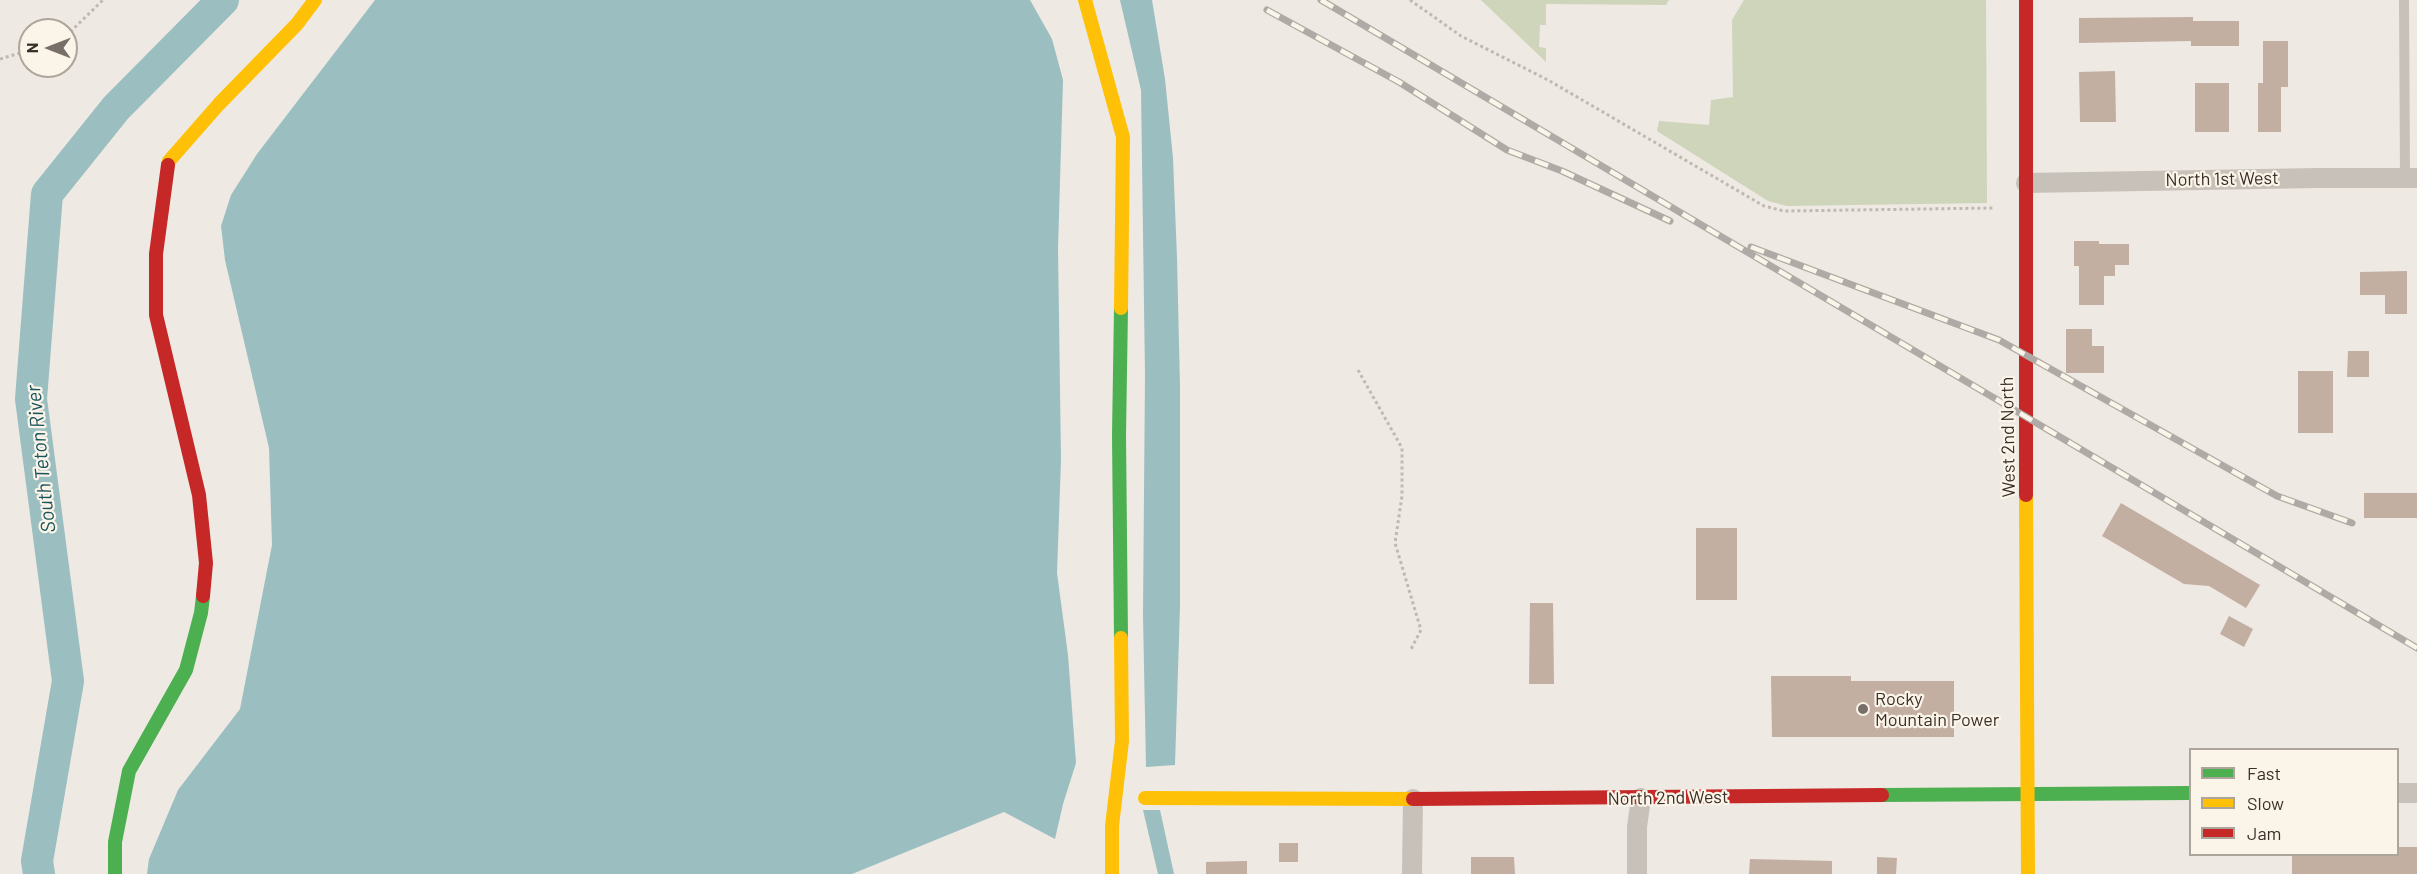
<!DOCTYPE html>
<html>
<head>
<meta charset="utf-8">
<style>
	body { margin:0 }
	#map { position:relative; width:2417px; height:874px; overflow:hidden; background:#eee9e2; font-family:Barlow,sans-serif }
	canvas { display:block }
	.legend { position:absolute; left:2189px; top:748px; width:210px; height:108px; box-sizing:border-box; background:#fbf4e8; border:2px solid #ada59b; margin:0; padding:8px 10px; list-style:none; font-size:18px; color:#392e28 }
	.legend li { display:flex; align-items:center; gap:12px; height:30px }
	.legend b { width:30px; border:2px solid #ada59b }
	.north { position:absolute; left:18px; top:18px; width:60px; height:60px; box-sizing:border-box; background:#fbf4e8; border:2px solid #ada59b; border-radius:50%; rotate:270deg; font-size:16px; font-weight:700; line-height:24px; text-align:center; color:#392e28 }
	.north::after { content:''; display:block; margin:auto; width:21px; height:27px; background:#786f69; clip-path:polygon(50% 0,100% 100%,50% 72%,0 100%) }
</style>
</head>
<body>
<div id="map">
<canvas width="2417" height="874"></canvas>
<ul class="legend">
<li><b style="height:8px;background:#4caf50"></b>Fast</li>
<li><b style="height:8px;background:#ffc107"></b>Slow</li>
<li><b style="height:8px;background:#c62828"></b>Jam</li>
</ul>
<div class="north">N</div>
</div>
<script>
const g = document.querySelector('canvas').getContext('2d');
g.lineJoin = 'round';
function fill(path, color) { g.fillStyle = color; g.fill(path, 'evenodd'); }
function stroke(path, color, width, dash) { g.strokeStyle = color; g.lineWidth = width; g.lineCap = dash ? 'butt' : 'round'; g.setLineDash(dash || []); g.stroke(path); }
function write(font, color, halo, rows, align = 'center') {
  g.font = font + ' Barlow,sans-serif'; g.lineWidth = 4.5; g.setLineDash([]); g.textBaseline = 'middle'; g.strokeStyle = halo; g.fillStyle = color; for (const [text, x, y, turn = 0] of rows) {
    g.save(); g.translate(x, y); g.rotate((+turn || 0) * Math.PI / 180); g.textAlign = isNaN(turn) ? turn : align; if (halo) g.strokeText(text, 0, 0); g.fillText(text, 0, 0); g.restore();
  }
}
fill(new Path2D(`
	M 1481,0 L 1669,0 L 1666,5 L 1546,4 L 1546,25 L 1540,25 L 1539,47 L 1546,48 L 1546,62 Z
	M 1744,0 L 1986,0 L 1987,203 L 1787,206 L 1768,201 L 1657,131 L 1659,121 L 1709,125 L 1711,100 L 1733,97 L 1732,20 Z`), '#ced5ba');
fill(new Path2D(`
	M 375,0 L 1030,0 L 1052,39 L 1063,80 L 1058,248 L 1061,460 L 1057,573 L 1068,655 L 1076,763 L 1063,804 L 1055,839 L 1004,812 L 852,874 L 147,874 L 149,859 L 178,790 L 240,709 L 272,545 L 269,448 L 225,260 L 221,226 L 231,195 L 257,154 Z
	M 1152,0 L 1165,79 L 1173,158 L 1177,258 L 1180,387 L 1180,606 L 1175,765 L 1146,767 L 1143,615 L 1145,375 L 1141,90 L 1120,0 Z
	M 1143,810 L 1160,810 L 1174,874 L 1158,874 Z`), '#9bbec1');
stroke(new Path2D(`
	M 39,874 L 37,861 L 68,681 L 31,399 L 47,194 L 116,108 L 223,0`), '#9bbec1', 32);
fill(new Path2D(`
	M 2193,17 L 2193,21 L 2239,21 L 2239,46 L 2191,46 L 2191,41 L 2079,43 L 2079,18 Z
	M 2263,41 L 2288,41 L 2288,87 L 2281,87 L 2281,132 L 2258,132 L 2258,83 L 2263,83 Z
	M 2115,71 L 2116,122 L 2080,122 L 2079,72 Z
	M 2195,83 L 2229,83 L 2229,132 L 2195,132 Z
	M 2074,241 L 2099,241 L 2099,244 L 2129,244 L 2129,265 L 2115,265 L 2115,276 L 2104,276 L 2104,305 L 2079,305 L 2079,266 L 2074,266 Z
	M 2407,271 L 2407,314 L 2385,314 L 2385,295 L 2360,295 L 2360,272 Z
	M 2066,329 L 2092,329 L 2092,346 L 2104,346 L 2104,373 L 2066,373 Z
	M 2348,351 L 2369,351 L 2369,377 L 2347,377 Z
	M 2298,371 L 2333,371 L 2333,433 L 2298,433 Z
	M 2364,493 L 2417,493 L 2417,518 L 2364,518 Z
	M 2121,503 L 2260,585 L 2246,608 L 2209,586 L 2184,584 L 2102,536 Z
	M 1696,528 L 1737,528 L 1737,600 L 1696,600 Z
	M 1530,603 L 1553,603 L 1554,684 L 1529,684 Z
	M 2229,616 L 2253,629 L 2244,647 L 2220,634 Z
	M 1771,676 L 1851,676 L 1851,681 L 1954,681 L 1954,737 L 1772,737 Z
	M 1279,843 L 1298,843 L 1298,862 L 1279,862 Z
	M 2397,847 L 2417,847 L 2417,874 L 2292,874 L 2292,855 L 2397,855 Z
	M 1471,857 L 1514,857 L 1515,874 L 1471,874 Z
	M 1877,857 L 1897,858 L 1896,874 L 1877,874 Z
	M 1750,859 L 1832,861 L 1832,874 L 1749,874 Z
	M 1247,861 L 1247,874 L 1206,874 L 1206,862 Z`), '#c3aea2');
stroke(new Path2D(`
	M 1410,0 L 1461,36 L 1548,80 L 1764,206 L 1784,211 L 1994,208
	M 66,36 L 103,0
	M 0,59 L 30,50
	M 1358,370 L 1402,448 L 1402,496 L 1395,543 L 1421,630 L 1411,649`), '#c0b9b2', 3, [3, 3]);
stroke(new Path2D(`
	M 2404,0 L 2405,178`), '#c7c1ba', 10);
stroke(new Path2D(`
	M 2026,183 L 2319,178 L 2417,178
	M 2398,793 L 2417,793
	M 1412,874 L 1413,799
	M 1637,874 L 1637,827 L 1641,798`), '#c7c1ba', 20);
stroke(new Path2D(`
	M 1121,308 L 1119,435 L 1121,638
	M 1882,795 L 2190,793
	M 115,874 L 115,842 L 129,771 L 186,670 L 201,613 L 203,596`), '#4caf50', 14);
stroke(new Path2D(`
	M 1085,0 L 1123,137 L 1121,308
	M 168,165 L 169,161 L 219,104 L 297,24 L 315,0
	M 2026,495 L 2028,874
	M 1145,798 L 1413,799
	M 1112,874 L 1112,826 L 1122,741 L 1121,638`), '#ffc107', 14);
stroke(new Path2D(`
	M 168,165 L 156,254 L 156,315 L 199,495 L 206,563 L 203,596
	M 2026,495 L 2026,0
	M 1413,799 L 1882,795`), '#c62828', 14);
const rail = new Path2D(`
	M 1321,0 L 2417,648
	M 1267,10 L 1399,82 L 1507,150 L 1562,171 L 1670,221
	M 1751,247 L 1999,340 L 2277,496 L 2352,523`);
stroke(rail, '#afaaa5', 7);
stroke(rail, '#fbf4e8', 4.5, [14]);
for (const [x, y, r, color] of [
	[1863,709,6,"#786f69"]
]) { const dot = new Path2D(); dot.arc(x, y, r, 0, 2 * Math.PI); g.fillStyle = color; g.fill(dot); stroke(dot, '#fbf4e8', 2); }
write('18px', '#392e28', '#fbf4e8', [
	["North 1st West",2222,179,-1],
	["West 2nd North",2008,437,-91],
	["North 2nd West",1668,798,-1]
]);
write('18px', '#392e28', '#fbf4e8', [
	["Rocky",1875,699],
	["Mountain Power",1875,720]
], 'left');
write('italic 20px', '#1a545d', '#fbf4e8', [
	["South Teton River",41,459,-96]
]);
</script>
</body>
</html>
